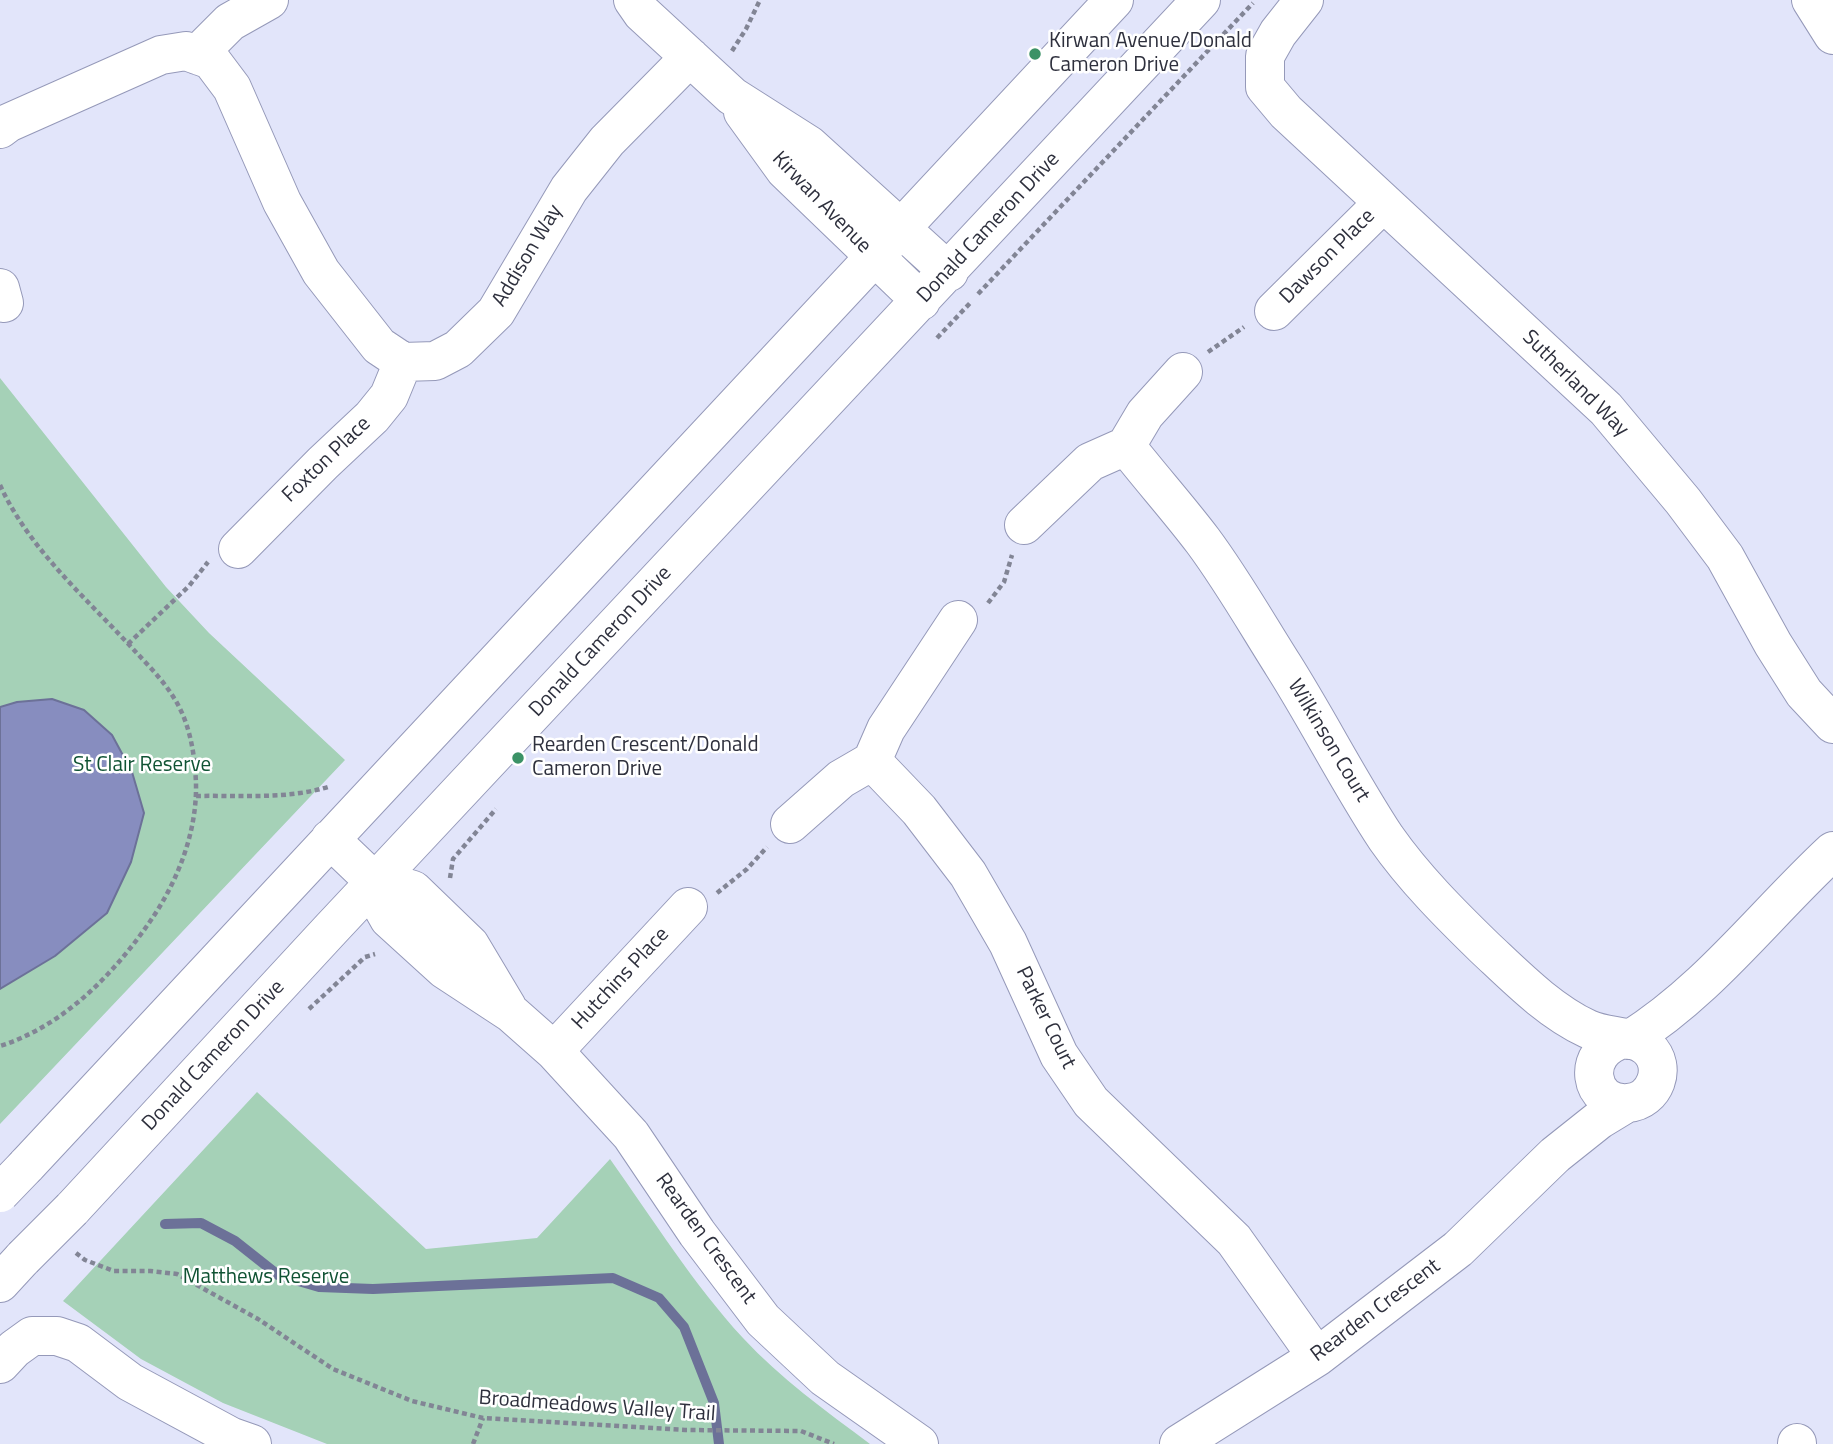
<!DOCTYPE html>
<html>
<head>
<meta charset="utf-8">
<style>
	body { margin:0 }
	canvas { display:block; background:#e2e5fa }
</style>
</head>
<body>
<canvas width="1833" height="1444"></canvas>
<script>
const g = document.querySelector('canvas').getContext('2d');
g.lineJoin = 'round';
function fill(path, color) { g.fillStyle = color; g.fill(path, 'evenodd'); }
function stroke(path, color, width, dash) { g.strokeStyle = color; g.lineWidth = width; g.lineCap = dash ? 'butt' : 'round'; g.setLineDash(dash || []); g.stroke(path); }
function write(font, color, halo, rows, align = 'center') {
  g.font = font + ' "Titillium Web",sans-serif'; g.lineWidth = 5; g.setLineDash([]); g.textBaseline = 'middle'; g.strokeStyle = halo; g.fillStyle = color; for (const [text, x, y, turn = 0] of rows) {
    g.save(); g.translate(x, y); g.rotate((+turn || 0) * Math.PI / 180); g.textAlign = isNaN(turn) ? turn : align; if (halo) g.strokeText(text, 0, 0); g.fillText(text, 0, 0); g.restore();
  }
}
fill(new Path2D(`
	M 0,378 L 166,587 L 209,633 L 345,760 L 0,1124 Z
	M 257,1092 L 426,1249 L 537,1238 L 610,1159 C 652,1218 694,1285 743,1338 C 780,1378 826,1411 870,1444 L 327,1444 L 223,1403 L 141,1359 L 63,1301 Z`), '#a5d1b7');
const water = new Path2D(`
	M 52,699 L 84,710 L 112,735 L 132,772 L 144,813 L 131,862 L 107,913 L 55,956 L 0,989 L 0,707 L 17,702 Z`);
fill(water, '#878dbf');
stroke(water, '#6c7198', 2);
stroke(new Path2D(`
	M 165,1224 L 201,1223 L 235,1241 L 278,1275 L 319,1287 L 373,1289 L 613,1278 L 659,1298 L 684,1327 L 714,1403 L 719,1444`), '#6c7198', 10);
const minor = new Path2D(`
	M 633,0 L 642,13 L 732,96 L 809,145 L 949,272
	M 1304,0 L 1278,33 L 1265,56 L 1265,87 L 1286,112 L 1606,409 L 1683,501 L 1725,557 L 1773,644 L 1804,693 L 1833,724
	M 1811,0 L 1833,35
	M 197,55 L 230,22 L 269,0
	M 743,112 L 785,170 L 921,301
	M 0,129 L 8,123 L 161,55 L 186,51 L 211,60 L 232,88 L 282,202 L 321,272 L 379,346 L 403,362 L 435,361 L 458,349 L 496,312 L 569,189 L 607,141 L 690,57
	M 0,288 L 4,303
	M 1274,311 L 1383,203
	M 1126,446 C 1151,478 1178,508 1203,541 C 1232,580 1257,624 1283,665 C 1319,722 1349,782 1386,838 C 1414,878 1450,914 1485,948 C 1516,977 1549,1011 1588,1029 C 1607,1038 1633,1034 1648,1048 C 1668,1067 1655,1101 1628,1103 C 1589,1106 1579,1052 1623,1039
	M 1024,525 L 1090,462 L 1126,446 L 1145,414 L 1183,372
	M 238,549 L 323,463 L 372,417 L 389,396 L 403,362
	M 872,761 L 919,810 L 968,874 L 1008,943 L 1059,1055 L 1091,1102 L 1234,1240 L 1317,1357
	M 790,824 L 841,779 L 872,761 L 886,729 L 958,620
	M 330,839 L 375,882 L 380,903 L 389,919 L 444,969 L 511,1013 L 554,1051 L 631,1135 L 697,1233 L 763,1320 L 825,1378 L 919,1444
	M 375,882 L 400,886 L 413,890 L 470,945 L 507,1007
	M 1629,1040 C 1709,990 1765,914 1833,851
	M 554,1051 L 688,907
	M 26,1166 L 1114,0
	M 72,1209 L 331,929 L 1201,0
	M 0,1283 L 23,1258
	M 0,1364 L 14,1349 L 32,1336 L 57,1336 L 78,1343 L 130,1382 L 232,1437 L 252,1444
	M 1179,1444 L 1317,1357 L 1458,1249 L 1555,1155 L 1599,1120 L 1627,1103
	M 1797,1444 L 1797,1443`);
stroke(minor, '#9599b9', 40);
stroke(new Path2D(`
	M 732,51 L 746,29 L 760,0
	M 978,294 L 1253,3
	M 937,338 L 972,301
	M 1208,352 L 1244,327
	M 0,485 C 29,549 86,598 133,649 C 147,664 163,680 174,698 C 190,723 195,755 196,784 C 197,833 177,883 149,923 C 112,976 63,1026 0,1046
	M 988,603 L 1004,582 L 1012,555
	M 128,644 L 189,586 L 208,562
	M 196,796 C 240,795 288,800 331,786
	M 450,878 L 453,859 L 496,809
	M 717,893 L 747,869 L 767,847
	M 309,1009 L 365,957 L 375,954
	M 76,1253 L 85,1260 L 114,1271 L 150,1271 L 177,1274 L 258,1319 L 333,1369 L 412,1401 L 483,1418 L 685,1430 L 801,1431 L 834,1444
	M 473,1444 L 483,1418`), '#828595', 4.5, [5, 3.5]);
stroke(minor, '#fff', 38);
const minorBridge = new Path2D(`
	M 0,1193 L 26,1166
	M 23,1258 L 72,1209`);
stroke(minorBridge, '#9599b9', 40, []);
stroke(minorBridge, '#fff', 38);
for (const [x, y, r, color] of [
	[1035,54,7,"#3b9266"],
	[518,758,7,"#3b9266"]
]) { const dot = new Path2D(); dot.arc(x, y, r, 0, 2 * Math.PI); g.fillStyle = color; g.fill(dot); stroke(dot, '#fff', 2.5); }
write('21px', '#2e303d', '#fff', [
	["Kirwan Avenue/Donald",1049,42],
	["Cameron Drive",1049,66],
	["Rearden Crescent/Donald",532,746],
	["Cameron Drive",532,770]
], 'left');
write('21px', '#2e303d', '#fff', [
	["Kirwan Avenue",821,203,46],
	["Donald Cameron Drive",989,228,-47],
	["Addison Way",528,256,-59],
	["Dawson Place",1328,257,-45],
	["Sutherland Way",1575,384,45],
	["Foxton Place",327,460,-44],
	["Donald Cameron Drive",601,642,-47],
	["Wilkinson Court",1328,741,59],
	["Hutchins Place",621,979,-47],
	["Parker Court",1045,1018,64],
	["Donald Cameron Drive",214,1056,-47],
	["Rearden Crescent",705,1239,54],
	["Rearden Crescent",1376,1311,-37],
	["Broadmeadows Valley Trail",597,1407,4]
]);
write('21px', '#105334', '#fff', [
	["St Clair Reserve",142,766],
	["Matthews Reserve",266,1278]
]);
</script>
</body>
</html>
